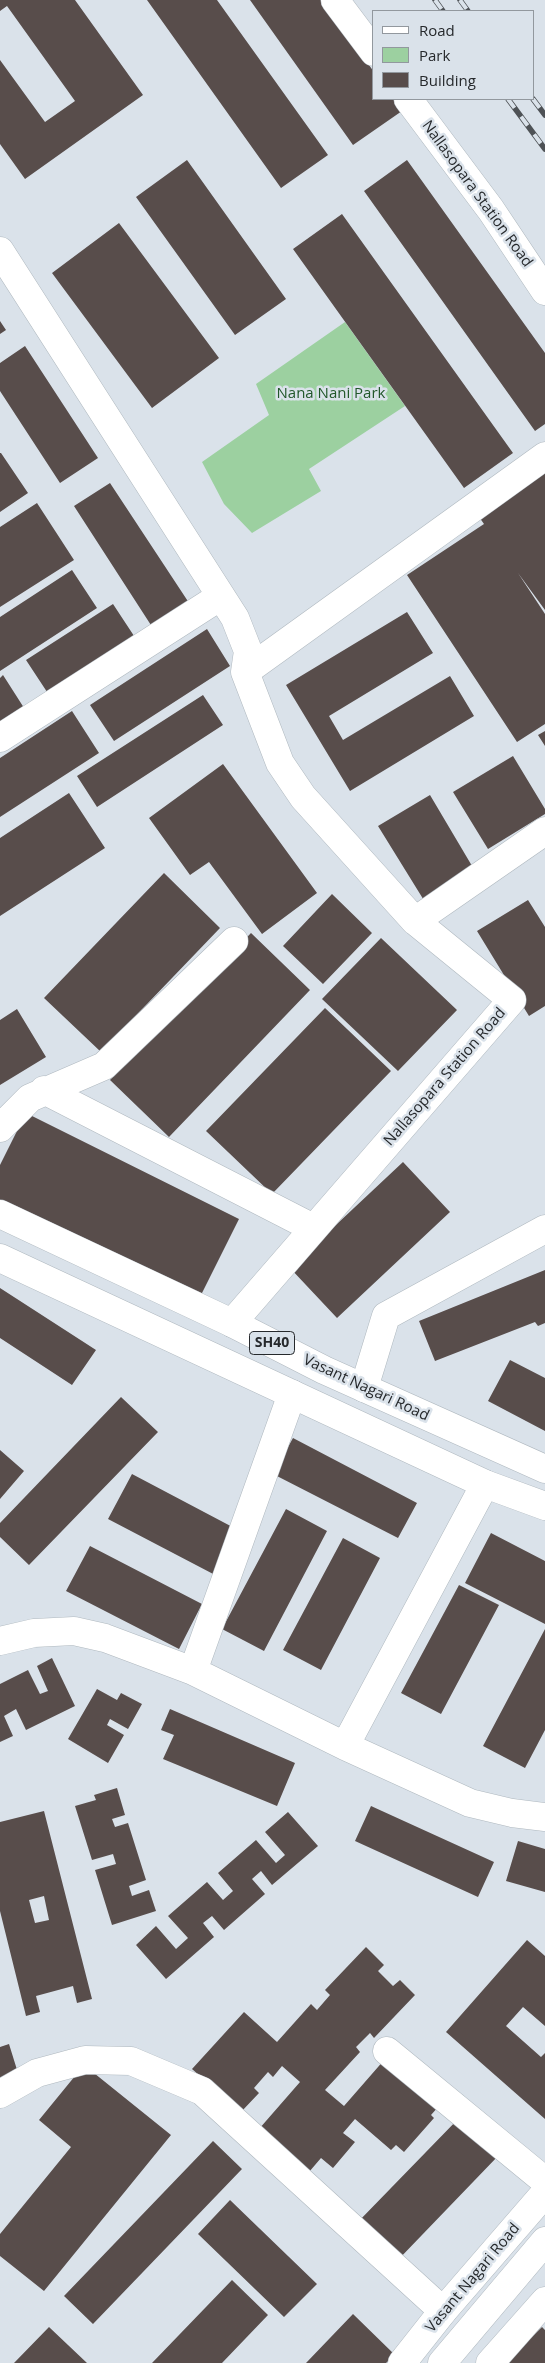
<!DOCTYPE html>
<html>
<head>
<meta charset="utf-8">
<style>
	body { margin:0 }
	#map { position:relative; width:545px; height:2363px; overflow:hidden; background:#dae2ea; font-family:"Open Sans",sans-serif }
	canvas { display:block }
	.legend { position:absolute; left:372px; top:10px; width:162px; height:90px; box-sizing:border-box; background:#dae2ea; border:1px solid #92989e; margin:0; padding:6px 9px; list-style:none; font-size:15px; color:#26292c }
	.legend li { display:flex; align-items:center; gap:10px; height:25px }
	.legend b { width:25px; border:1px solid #92989e }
</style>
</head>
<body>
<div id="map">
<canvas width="545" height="2363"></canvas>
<ul class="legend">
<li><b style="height:6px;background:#fff"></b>Road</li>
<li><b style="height:14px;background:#9cd0a0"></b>Park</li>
<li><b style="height:14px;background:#584d4b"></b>Building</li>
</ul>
</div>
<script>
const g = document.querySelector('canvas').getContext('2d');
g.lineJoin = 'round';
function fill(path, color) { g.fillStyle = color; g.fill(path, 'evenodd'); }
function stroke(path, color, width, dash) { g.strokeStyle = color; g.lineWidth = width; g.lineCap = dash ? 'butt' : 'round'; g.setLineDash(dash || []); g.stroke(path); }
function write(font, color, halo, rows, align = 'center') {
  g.font = font + ' "Open Sans",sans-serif'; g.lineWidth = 5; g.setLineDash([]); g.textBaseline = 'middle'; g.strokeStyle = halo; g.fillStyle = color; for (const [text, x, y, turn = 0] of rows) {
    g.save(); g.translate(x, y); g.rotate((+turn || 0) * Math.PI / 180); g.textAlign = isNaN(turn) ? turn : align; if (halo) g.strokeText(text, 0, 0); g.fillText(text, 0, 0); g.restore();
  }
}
fill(new Path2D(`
	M 345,322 L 405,406 L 309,469 L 321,491 L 252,533 L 224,504 L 202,462 L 269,415 L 256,384 Z`), '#9cd0a0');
fill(new Path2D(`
	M 0,0 L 75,0 L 143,95 L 25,179 L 0,144 L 0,60 L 45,122 L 75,101 L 7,6 L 0,11 Z
	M 147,0 L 217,0 L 328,155 L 281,188 Z
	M 250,0 L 322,0 L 374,72 L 374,99 L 393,99 L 402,111 L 353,145 Z
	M 187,160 L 286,299 L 235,335 L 136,197 Z
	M 407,160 L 545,353 L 545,424 L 535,431 L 364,191 Z
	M 342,214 L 513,453 L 464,488 L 293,249 Z
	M 119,223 L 219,358 L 152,408 L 52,273 Z
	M 0,321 L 6,330 L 0,334 Z
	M 25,346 L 98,458 L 60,483 L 0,391 L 0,363 Z
	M 0,453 L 1,453 L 28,493 L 0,512 Z
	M 545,466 L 545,610 L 518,573 L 545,614 L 545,724 L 517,742 L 407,575 L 484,524 L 477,514 Z
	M 110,483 L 195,612 L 158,636 L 74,506 Z
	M 37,503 L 74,560 L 0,607 L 0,527 Z
	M 72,570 L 97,608 L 0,671 L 0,617 Z
	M 113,604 L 138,642 L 51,698 L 26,660 Z
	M 407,612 L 433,653 L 329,716 L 343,740 L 450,676 L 474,716 L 350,791 L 286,685 Z
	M 207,629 L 230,666 L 114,741 L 90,705 Z
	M 3,675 L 26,711 L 0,729 L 0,678 Z
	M 203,695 L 223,725 L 97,807 L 77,776 Z
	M 72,711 L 99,753 L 0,817 L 0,758 Z
	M 545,731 L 545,746 L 538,735 Z
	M 513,756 L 545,809 L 545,814 L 488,849 L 453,792 Z
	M 223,764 L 317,893 L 262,934 L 209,862 L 190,875 L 149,818 Z
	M 69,793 L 105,848 L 0,916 L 0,838 Z
	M 430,795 L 475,871 L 425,902 L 378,826 Z
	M 164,873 L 220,928 L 101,1052 L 44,998 Z
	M 332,894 L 372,933 L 323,984 L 283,946 Z
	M 528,900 L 545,927 L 545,1006 L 529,1016 L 477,931 Z
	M 251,933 L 310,990 L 169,1137 L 110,1080 Z
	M 381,938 L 457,1010 L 398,1071 L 322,999 Z
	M 325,1008 L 391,1071 L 272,1194 L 206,1131 Z
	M 17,1009 L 46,1057 L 0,1085 L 0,1020 Z
	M 26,1113 L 239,1219 L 199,1299 L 0,1200 L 0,1165 Z
	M 403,1162 L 450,1212 L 337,1318 L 290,1268 Z
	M 545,1270 L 545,1323 L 538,1326 L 535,1322 L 435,1361 L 419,1321 Z
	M 0,1288 L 96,1350 L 72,1385 L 0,1338 Z
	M 510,1360 L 545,1378 L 545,1431 L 488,1401 Z
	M 121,1397 L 158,1432 L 29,1565 L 0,1537 L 0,1523 Z
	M 293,1438 L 417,1503 L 398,1538 L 273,1474 Z
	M 0,1450 L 24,1471 L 0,1499 Z
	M 132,1474 L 240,1531 L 217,1576 L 108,1519 Z
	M 286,1509 L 327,1531 L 264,1651 L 222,1629 Z
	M 491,1533 L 545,1561 L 545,1624 L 465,1583 Z
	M 343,1538 L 380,1558 L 321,1670 L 283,1650 Z
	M 90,1546 L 202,1604 L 179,1649 L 66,1591 Z
	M 459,1585 L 499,1605 L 441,1714 L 401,1693 Z
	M 545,1629 L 545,1730 L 525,1768 L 483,1746 Z
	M 52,1658 L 75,1706 L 26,1730 L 16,1709 L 4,1716 L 13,1736 L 0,1742 L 0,1684 L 28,1670 L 40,1694 L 48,1691 L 37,1666 Z
	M 97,1689 L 117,1700 L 121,1693 L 142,1704 L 128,1729 L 110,1719 L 107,1725 L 124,1735 L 108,1763 L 68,1739 Z
	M 170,1709 L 295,1763 L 277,1806 L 163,1759 L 174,1735 L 161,1730 Z
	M 117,1788 L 125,1815 L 112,1819 L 115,1827 L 128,1823 L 146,1880 L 129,1886 L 132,1896 L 149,1890 L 156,1911 L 112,1925 L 95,1870 L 116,1864 L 113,1854 L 92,1860 L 75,1806 L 96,1800 L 94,1795 Z
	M 371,1806 L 494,1862 L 478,1897 L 355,1841 Z
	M 44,1811 L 92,1999 L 77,2003 L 73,1986 L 36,1996 L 40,2012 L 26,2016 L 0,1911 L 0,1822 ZM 44,1896 L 49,1920 L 35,1923 L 29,1900 Z
	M 288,1812 L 318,1846 L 272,1885 L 261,1871 L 252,1879 L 265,1894 L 224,1930 L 212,1916 L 203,1923 L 214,1937 L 166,1979 L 136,1945 L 156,1926 L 176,1949 L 188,1938 L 168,1916 L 207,1882 L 223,1900 L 233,1891 L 218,1873 L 256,1840 L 276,1863 L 285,1855 L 265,1832 Z
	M 518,1841 L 545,1849 L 545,1892 L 506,1881 Z
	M 527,1940 L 545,1956 L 545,2026 L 523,2007 L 506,2026 L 541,2057 L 545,2053 L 545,2119 L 446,2032 Z
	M 366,1947 L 384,1965 L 378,1971 L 393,1986 L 400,1980 L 415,1995 L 374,2038 L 370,2033 L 356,2047 L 360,2052 L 325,2090 L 344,2106 L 385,2059 L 439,2106 L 431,2115 L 434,2118 L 404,2152 L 396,2145 L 391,2150 L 355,2119 L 343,2133 L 355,2142 L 333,2168 L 321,2158 L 309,2172 L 259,2129 L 300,2082 L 282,2066 L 273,2077 L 268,2072 L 254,2088 L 259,2093 L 241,2112 L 192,2069 L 244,2012 L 277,2042 L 311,2004 L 317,2010 L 330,1995 L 325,1990 Z
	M 9,2044 L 18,2073 L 0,2078 L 0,2047 Z
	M 84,2065 L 171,2135 L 44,2291 L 0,2256 L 0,2234 L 71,2147 L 39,2120 Z
	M 460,2117 L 499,2155 L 396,2262 L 356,2224 Z
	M 213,2141 L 242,2169 L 93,2324 L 64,2296 Z
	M 230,2200 L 317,2284 L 284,2317 L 198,2234 Z
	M 232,2280 L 268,2315 L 222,2363 L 152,2363 Z
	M 353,2314 L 395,2355 L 386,2363 L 306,2363 Z
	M 49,2327 L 87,2363 L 14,2363 Z
	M 542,2327 L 545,2330 L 545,2363 L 505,2363 Z`), '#584d4b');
const minor = new Path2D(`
	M 335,0 L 374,52
	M 408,99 L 491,210 L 545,291
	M 0,251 L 235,618 L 248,651 L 245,672 L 280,763 L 303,797 L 415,921
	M 245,672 L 545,456
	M 0,738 L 221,596
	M 44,1090 L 313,1228
	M 0,1128 L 30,1098 L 104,1066 L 234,941
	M 232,1323 L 512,1000 L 415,921 L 545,831
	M 364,1388 L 386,1316 L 545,1229
	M 0,1641 L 34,1633 L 74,1631 L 105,1638 L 193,1671 L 345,1746 L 470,1803 L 512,1813 L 545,1817
	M 193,1671 L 292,1394
	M 345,1746 L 485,1484
	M 387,2051 L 545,2181
	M 0,2094 L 37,2073 L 85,2060 L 131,2061 L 202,2091 L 443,2311`);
const major = new Path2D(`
	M 0,1214 L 232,1323 L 324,1370 L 545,1469
	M 0,1258 L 485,1484 L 545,1506
	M 402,2363 L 443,2311 L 545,2193
	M 442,2363 L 545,2241
	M 490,2363 L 545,2301`);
stroke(minor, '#afb8bf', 29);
stroke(major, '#afb8bf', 29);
stroke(minor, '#fff', 28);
stroke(major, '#fff', 28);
const rail = new Path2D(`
	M 435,0 L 443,11
	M 460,0 L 468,11
	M 508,99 L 545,149
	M 533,99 L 545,115`);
stroke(rail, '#4e5256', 5.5);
stroke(rail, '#dae2ea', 4, [11]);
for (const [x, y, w] of [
	[272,1343,45]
]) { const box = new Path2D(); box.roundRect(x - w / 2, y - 11.5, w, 23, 4); g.fillStyle = '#dae2ea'; g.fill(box); stroke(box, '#26292c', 1); }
write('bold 14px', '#26292c', null, [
	["SH40",272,1343]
]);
write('15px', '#26292c', '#dae2ea', [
	["Nallasopara Station Road",477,194,54],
	["Nallasopara Station Road",445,1077,-49],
	["Vasant Nagari Road",366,1388,25],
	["Vasant Nagari Road",473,2278,-50]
]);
write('15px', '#21572a', '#dae2ea', [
	["Nana Nani Park",331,394]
]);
</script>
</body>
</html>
